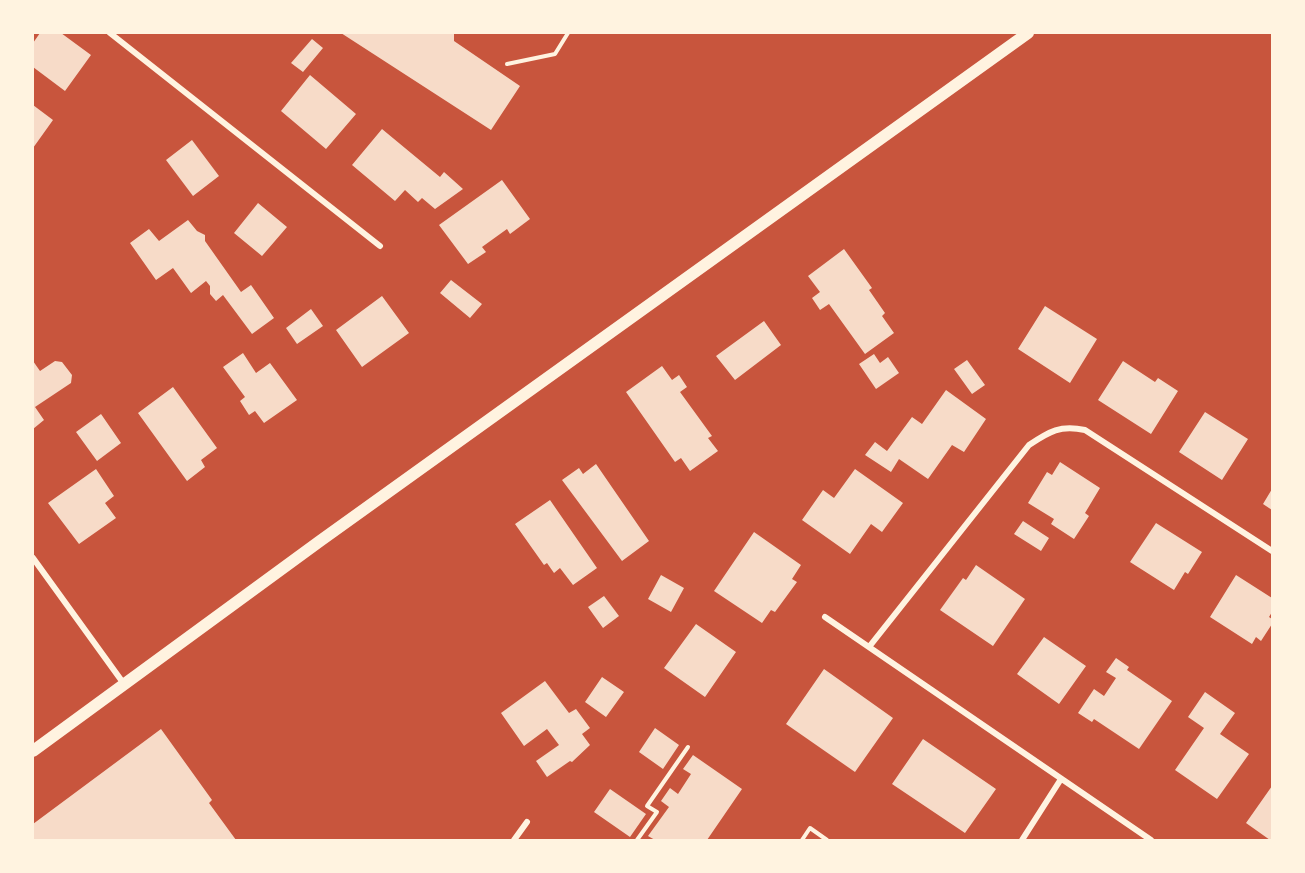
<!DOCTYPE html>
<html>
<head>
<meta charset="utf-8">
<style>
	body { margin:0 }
	#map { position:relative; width:1305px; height:873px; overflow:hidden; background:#c8553d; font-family:"Titillium Web",sans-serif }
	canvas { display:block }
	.frame { position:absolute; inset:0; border:34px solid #fff3e0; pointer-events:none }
</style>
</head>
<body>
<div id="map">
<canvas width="1305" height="873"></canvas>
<div class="frame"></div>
</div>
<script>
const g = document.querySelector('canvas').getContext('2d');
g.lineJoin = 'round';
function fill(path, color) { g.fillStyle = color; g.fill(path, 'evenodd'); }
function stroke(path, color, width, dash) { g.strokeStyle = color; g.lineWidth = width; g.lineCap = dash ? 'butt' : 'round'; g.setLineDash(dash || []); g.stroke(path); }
fill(new Path2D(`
	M 40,33 L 61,33 L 91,55 L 65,91 L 33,67 L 33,43 Z
	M 341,33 L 454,33 L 454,41 L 520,86 L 491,130 Z
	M 312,39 L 323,48 L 303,72 L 291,63 Z
	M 310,75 L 356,114 L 326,149 L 281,111 Z
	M 33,105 L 53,120 L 33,148 Z
	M 382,129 L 440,177 L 444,172 L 463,189 L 435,209 L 422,198 L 418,202 L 405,190 L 395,201 L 352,165 Z
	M 192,140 L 219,176 L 193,196 L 166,160 Z
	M 502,180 L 530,219 L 510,234 L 507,229 L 482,247 L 486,252 L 468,264 L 439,225 Z
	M 258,203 L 287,227 L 262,256 L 234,233 Z
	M 188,220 L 197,231 L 205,235 L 205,241 L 241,292 L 251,285 L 274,318 L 252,334 L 223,295 L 216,301 L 210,294 L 210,286 L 206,281 L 191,293 L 173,268 L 156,280 L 130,243 L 149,229 L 159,241 Z
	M 844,249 L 872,288 L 869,290 L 885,313 L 882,316 L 894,333 L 865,354 L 829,304 L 820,310 L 812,298 L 820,292 L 808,276 Z
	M 451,280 L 482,304 L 470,318 L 440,293 Z
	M 382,296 L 409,333 L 362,367 L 336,330 Z
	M 1045,306 L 1097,339 L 1070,383 L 1018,349 Z
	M 311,309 L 323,326 L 297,344 L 286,328 Z
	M 764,321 L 781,345 L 735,380 L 716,356 Z
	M 243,353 L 256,373 L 270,363 L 297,400 L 264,423 L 255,411 L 249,415 L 240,401 L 245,397 L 223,367 Z
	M 874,354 L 880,363 L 888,357 L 899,373 L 876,389 L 859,364 Z
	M 967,360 L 985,385 L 972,394 L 954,369 Z
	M 33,361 L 40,371 L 55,361 L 62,362 L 72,375 L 71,383 L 35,407 L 44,420 L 33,429 Z
	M 1123,361 L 1155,382 L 1158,378 L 1178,391 L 1151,434 L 1098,400 Z
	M 662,366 L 672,380 L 679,375 L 687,387 L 680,392 L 712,436 L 708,438 L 718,451 L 690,471 L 681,458 L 675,462 L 626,392 Z
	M 173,387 L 217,448 L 201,460 L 205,467 L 187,481 L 138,413 Z
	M 946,390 L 986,419 L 964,452 L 952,445 L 928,479 L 899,459 L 891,472 L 865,455 L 875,442 L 887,451 L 912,417 L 922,424 Z
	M 1205,412 L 1248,439 L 1222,480 L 1179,452 Z
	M 101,414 L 121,443 L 97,461 L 76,432 Z
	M 1060,462 L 1100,488 L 1085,513 L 1089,516 L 1074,539 L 1051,524 L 1054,519 L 1028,503 L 1047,472 L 1052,475 Z
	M 596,464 L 649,541 L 622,561 L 562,480 L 579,468 L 583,474 Z
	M 96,469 L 114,496 L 105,503 L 116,518 L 79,544 L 48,503 Z
	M 855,469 L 903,503 L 882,532 L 871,524 L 850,554 L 802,520 L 823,490 L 834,498 Z
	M 1272,489 L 1272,510 L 1263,504 Z
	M 550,500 L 597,568 L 573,585 L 560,568 L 554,573 L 547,563 L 544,565 L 515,524 Z
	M 1023,521 L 1049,538 L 1041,551 L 1014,534 Z
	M 1156,523 L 1202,552 L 1188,574 L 1185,572 L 1174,590 L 1130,562 Z
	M 754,532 L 801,565 L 792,579 L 797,582 L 775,612 L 771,610 L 762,623 L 714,591 Z
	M 976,565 L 1025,599 L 993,646 L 940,610 L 963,578 L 966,580 Z
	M 661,575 L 684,588 L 671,612 L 648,599 Z
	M 1236,575 L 1272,598 L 1272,612 L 1269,617 L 1272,619 L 1272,624 L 1261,641 L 1256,637 L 1252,644 L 1210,617 Z
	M 604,596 L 619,616 L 603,628 L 588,607 Z
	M 696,624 L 736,652 L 705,697 L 664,668 Z
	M 1044,637 L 1086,666 L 1059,704 L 1017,674 Z
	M 1116,658 L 1129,667 L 1127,670 L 1172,701 L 1139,749 L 1094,719 L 1092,722 L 1078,713 L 1094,689 L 1104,696 L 1116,678 L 1106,672 Z
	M 824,669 L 893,718 L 855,772 L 786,724 Z
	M 602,677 L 624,692 L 606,717 L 585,702 Z
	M 545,681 L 569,713 L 576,709 L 590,728 L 582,734 L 590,745 L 572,762 L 570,761 L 547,777 L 536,761 L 559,745 L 547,729 L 524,746 L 501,713 Z
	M 1205,692 L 1235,713 L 1220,734 L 1249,754 L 1217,799 L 1175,770 L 1204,728 L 1188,717 Z
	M 655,728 L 679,745 L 663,769 L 639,752 Z
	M 161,729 L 212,800 L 209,803 L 236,840 L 33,840 L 33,824 Z
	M 923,739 L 996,789 L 965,833 L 892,784 Z
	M 693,755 L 742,789 L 707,840 L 655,840 L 648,836 L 669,807 L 661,801 L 670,788 L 678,794 L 691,774 L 683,769 Z
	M 1272,786 L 1272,840 L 1270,840 L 1246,823 Z
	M 610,789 L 646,814 L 630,837 L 594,812 Z`), '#f7dbc8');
stroke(new Path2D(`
	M 507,64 L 555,54 L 568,33
	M 637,840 L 657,812 L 647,806 L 688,747
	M 802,840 L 810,828 L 827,840`), '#fff3e0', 4);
stroke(new Path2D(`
	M 110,33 L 380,246
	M 33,558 L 124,684
	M 825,617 L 1151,840
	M 869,647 L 1029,445 C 1050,431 1060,425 1085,430 L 1272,551
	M 514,840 L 527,822
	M 1022,840 L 1061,779`), '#fff3e0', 6);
stroke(new Path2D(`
	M 33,751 L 320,541 L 1028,33`), '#fff3e0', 12);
</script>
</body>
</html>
